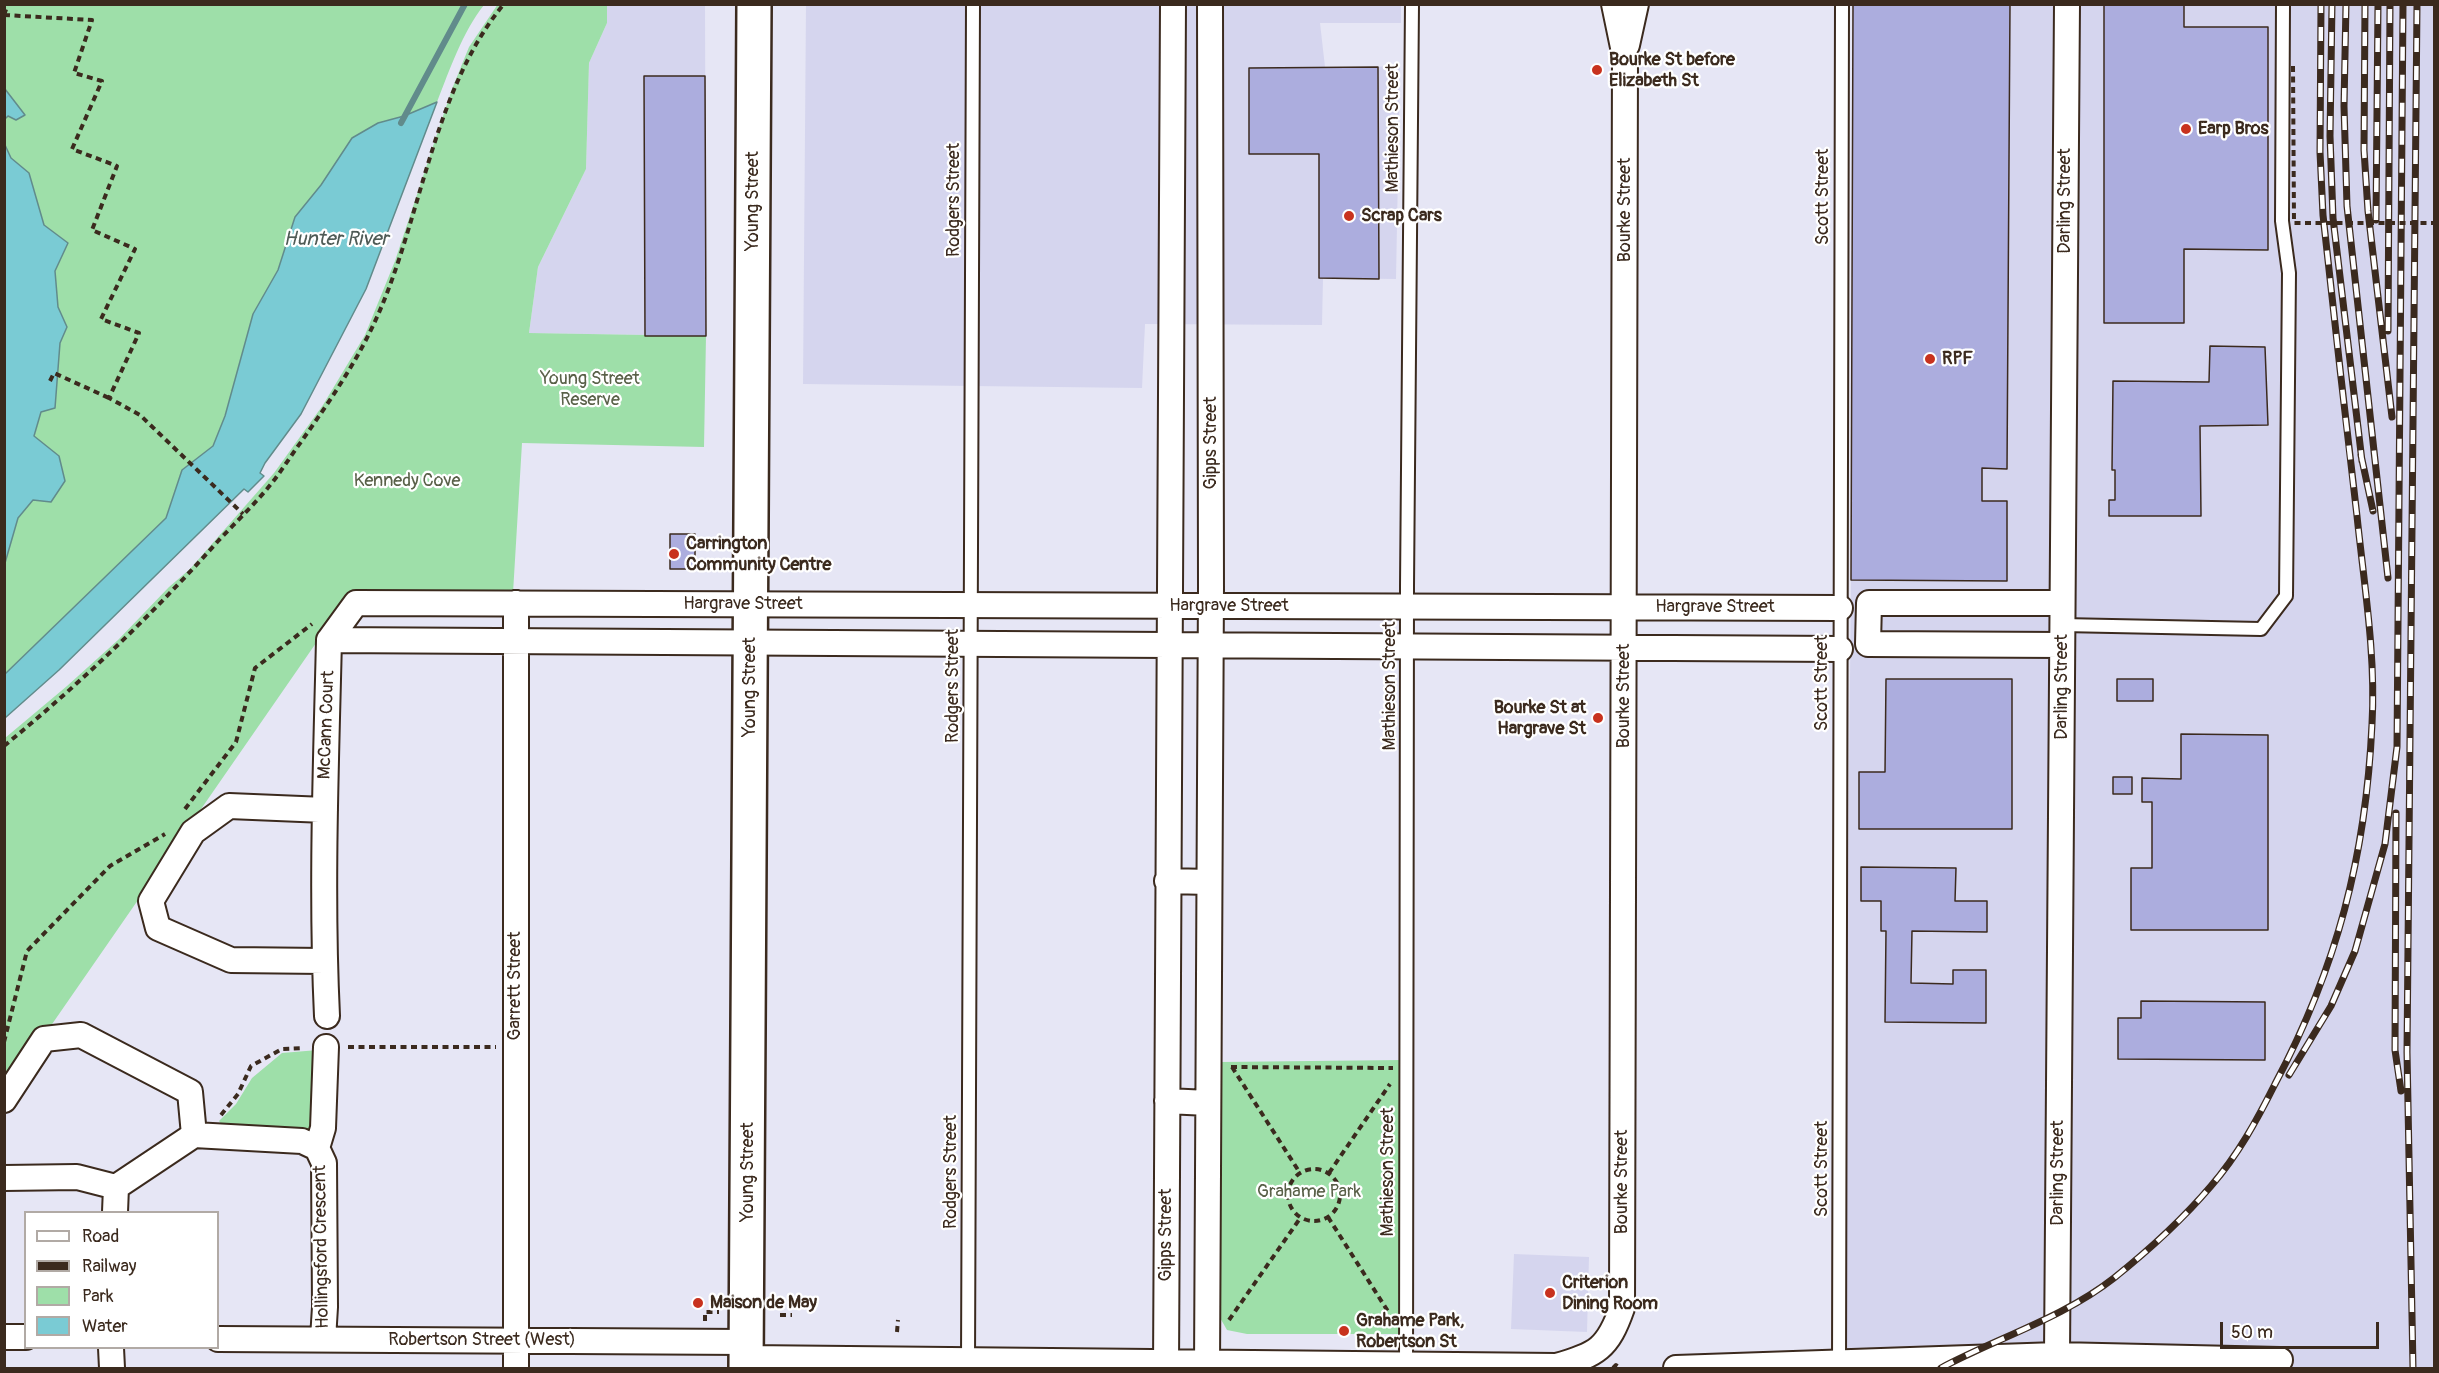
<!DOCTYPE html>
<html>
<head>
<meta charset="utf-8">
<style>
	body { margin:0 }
	#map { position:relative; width:2439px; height:1373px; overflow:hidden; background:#e6e6f5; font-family:Pangolin,sans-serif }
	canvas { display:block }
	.frame { position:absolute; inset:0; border:6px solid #3b2a1e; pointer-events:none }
	.legend { position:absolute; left:24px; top:1211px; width:195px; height:138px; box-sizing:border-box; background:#fff; border:2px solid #b1aaa5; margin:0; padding:8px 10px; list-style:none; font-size:18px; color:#3b2a1e }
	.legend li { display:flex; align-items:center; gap:12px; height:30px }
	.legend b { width:30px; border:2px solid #b1aaa5 }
	.scale { position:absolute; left:2220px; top:1322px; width:159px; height:27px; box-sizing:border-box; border:3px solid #3b2a1e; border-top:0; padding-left:8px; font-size:18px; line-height:21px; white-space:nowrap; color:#3b2a1e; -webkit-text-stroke:4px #fff; paint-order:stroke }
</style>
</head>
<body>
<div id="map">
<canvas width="2439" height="1373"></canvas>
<div class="frame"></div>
<ul class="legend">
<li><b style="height:8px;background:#fff"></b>Road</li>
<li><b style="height:8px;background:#3b2a1e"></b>Railway</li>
<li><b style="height:16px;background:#9edfa9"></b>Park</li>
<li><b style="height:16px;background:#7acbd4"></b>Water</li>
</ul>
<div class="scale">50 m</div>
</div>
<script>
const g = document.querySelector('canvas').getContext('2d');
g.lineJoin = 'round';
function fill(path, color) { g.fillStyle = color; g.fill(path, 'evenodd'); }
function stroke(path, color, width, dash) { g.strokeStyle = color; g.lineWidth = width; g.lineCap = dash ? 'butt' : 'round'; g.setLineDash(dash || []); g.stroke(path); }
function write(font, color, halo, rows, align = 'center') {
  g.font = font + ' Pangolin,sans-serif'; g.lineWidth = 4.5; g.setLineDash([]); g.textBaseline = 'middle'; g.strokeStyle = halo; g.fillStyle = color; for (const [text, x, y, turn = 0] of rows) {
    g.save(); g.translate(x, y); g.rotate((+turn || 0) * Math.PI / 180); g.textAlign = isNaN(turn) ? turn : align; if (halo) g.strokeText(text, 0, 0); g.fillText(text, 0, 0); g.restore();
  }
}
fill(new Path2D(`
	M 607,5 L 705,5 L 706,336 L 529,333 L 538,267 L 586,169 L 589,63 L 607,23 Z
	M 806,5 L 1401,5 L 1401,23 L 1320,23 L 1325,67 L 1378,67 L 1400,64 L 1396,279 L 1323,278 L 1322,325 L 1145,324 L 1142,388 L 803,384 Z
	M 1853,5 L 2434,5 L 2434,1368 L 1843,1368 L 1851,580 Z
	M 1514,1254 L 1589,1257 L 1587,1332 L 1511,1329 Z`), '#d5d5ee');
fill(new Path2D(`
	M 498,4 L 607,5 L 607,23 L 589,63 L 586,169 L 538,267 L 529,333 L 706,336 L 704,447 L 522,443 L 513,593 L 350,594 L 5,1092 L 5,738 L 67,686 L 118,640 L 169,587 L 190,569 L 274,473 L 323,405 L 365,335 L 395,261 L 452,89 L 469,47 Z
	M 5,5 L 484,5 C 462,33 450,69 437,102 L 404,116 L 378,123 L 295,217 L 278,270 L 253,314 L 225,416 L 213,446 L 182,470 L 166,518 L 5,674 L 5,563 L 18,518 L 33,500 L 59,456 L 34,437 L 41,412 L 55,408 L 60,343 L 67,327 L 58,307 L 55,271 L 68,243 L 44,225 L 29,173 L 11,158 L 5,145 L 5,119 L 8,116 L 24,115 L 5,89 Z
	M 318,1050 L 313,1131 L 226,1130 L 219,1121 L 236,1104 L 252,1078 L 282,1053 Z
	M 1401,1060 L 1398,1334 L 1247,1334 L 1227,1330 L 1219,1316 L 1221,1062 Z`), '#9edfa9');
const water = new Path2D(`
	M 5,89 L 25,115 L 16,120 L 8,116 L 5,119 Z
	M 437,102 L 366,289 L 301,414 L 265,463 L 260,473 L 264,476 L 248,492 L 244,489 L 59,670 L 5,718 L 5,674 L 166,518 L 182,470 L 213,446 L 225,416 L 253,314 L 278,270 L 295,217 L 321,185 L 352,138 L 378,123 L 404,116 Z
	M 5,145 L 11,158 L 29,173 L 44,225 L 68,243 L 55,271 L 58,307 L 67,327 L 60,343 L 55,408 L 41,412 L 34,436 L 59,456 L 65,481 L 51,502 L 33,500 L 18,518 L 5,563 Z`);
fill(water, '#7acbd4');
stroke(water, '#618b8b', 1.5);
stroke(new Path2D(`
	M 401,123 L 465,4`), '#618b8b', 6);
const building = new Path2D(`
	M 1853,4 L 2010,4 L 2007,469 L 1982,468 L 1982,501 L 2007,501 L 2007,581 L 1851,580 Z
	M 2104,4 L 2184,4 L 2184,27 L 2268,27 L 2268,250 L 2184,249 L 2184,323 L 2104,323 Z
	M 1378,67 L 1379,279 L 1319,278 L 1319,154 L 1249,154 L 1249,68 Z
	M 644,76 L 705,76 L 706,336 L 645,336 Z
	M 2210,346 L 2265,347 L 2268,425 L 2200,426 L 2201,516 L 2109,516 L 2109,500 L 2115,500 L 2115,470 L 2112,470 L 2113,381 L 2209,382 Z
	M 670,534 L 695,534 L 695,569 L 670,569 Z
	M 1886,679 L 2012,679 L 2012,829 L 1859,829 L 1859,772 L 1885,772 Z
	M 2117,679 L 2153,679 L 2153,701 L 2117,701 Z
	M 2181,734 L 2268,735 L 2268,930 L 2131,930 L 2131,868 L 2152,868 L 2152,802 L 2142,802 L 2142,778 L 2181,779 Z
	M 2113,777 L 2132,777 L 2132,794 L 2113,794 Z
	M 1861,867 L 1956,868 L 1955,901 L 1987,901 L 1987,932 L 1912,931 L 1911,983 L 1953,984 L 1953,970 L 1986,970 L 1986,1023 L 1885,1022 L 1886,931 L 1881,931 L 1881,901 L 1861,901 Z
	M 2141,1001 L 2265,1002 L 2265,1060 L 2118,1059 L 2118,1018 L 2141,1018 Z`);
fill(building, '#acadde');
stroke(building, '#3b2a1e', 1.5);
const service = new Path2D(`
	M 2062,625 L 2261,629 L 2286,596 L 2289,273 L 2282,221 L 2283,4
	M 968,1362 L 973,4
	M 1839,1362 L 1842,4
	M 1406,1367 L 1407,586 L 1412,4`);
const minor = new Path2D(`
	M 1627,45 L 1636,4
	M 516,603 L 516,1368
	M 329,640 L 356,603 L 1840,608
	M 329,640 L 1840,649
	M 2062,645 L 1868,644 L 1869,603 L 2062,603
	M 1167,881 L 1209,882
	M 324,961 L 231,960 L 158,928 L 151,901 L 193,832 L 229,806 L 325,810
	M 327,1016 C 321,891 326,765 329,640
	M 4,1100 L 44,1039 L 81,1035 L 190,1092 L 194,1135
	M 1167,1101 L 1208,1103
	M 317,1148 L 323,1128 L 326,1047
	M 4,1178 L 77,1177 L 116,1187
	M 115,1212 L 116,1187 L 194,1135 L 302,1141 L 317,1148 L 324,1163 L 325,1307 L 323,1339
	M 4,1337 L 26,1337
	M 218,1339 L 747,1342
	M 111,1348 L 112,1368
	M 747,1358 L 1556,1366 C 1597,1355 1608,1348 1622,1308 L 1625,57 L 1614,4
	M 1166,1368 L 1173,4
	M 1207,1368 L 1211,586 L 1210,4
	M 1676,1368 L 2057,1355 L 2280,1360
	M 2053,1368 L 2057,1355 L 2067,4`);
const secondary = new Path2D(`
	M 746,1368 L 754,4`);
stroke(service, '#3b2a1e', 16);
stroke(minor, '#3b2a1e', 28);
stroke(secondary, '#3b2a1e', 38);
stroke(new Path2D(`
	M 4,15 L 92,20 L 74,73 L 102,81 L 72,149 L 117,166 L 92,230 L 135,249 L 101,319 L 139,333 L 109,398 L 140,415 L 243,514
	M 4,15 L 8,4
	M 50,381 L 54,373 L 109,398
	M 4,746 C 81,683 153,614 219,540 C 238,520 258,501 275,479 C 284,467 292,454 301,442 C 329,402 357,362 377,317 C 422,217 433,89 504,4
	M 185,809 L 236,742 L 255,668 L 312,624
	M 4,1042 L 27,951 L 110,866 L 165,834
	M 348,1047 L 496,1047
	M 1231,1067 L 1393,1068
	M 1232,1067 L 1300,1173
	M 221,1115 L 238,1094 L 251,1066 L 282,1049 L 304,1048
	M1288 1195a26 26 0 1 1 52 0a26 26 0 1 1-52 0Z
	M 1329,1173 L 1390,1084
	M 1328,1217 L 1389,1313
	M 780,1315 L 792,1315
	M 1229,1320 L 1301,1217
	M 705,1321 L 705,1312 L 719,1312
	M 897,1332 L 898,1320
	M 1613,1368 L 1616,1365 L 1620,1368`), '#3b2a1e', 4, [6, 4.5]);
stroke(service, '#fff', 12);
stroke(minor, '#fff', 24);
stroke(secondary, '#fff', 33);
const rail = new Path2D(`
	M 2332,4 L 2330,136 L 2333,218 L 2362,461
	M 2346,4 L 2344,106 L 2347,206 L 2388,578
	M 2365,4 L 2364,150 L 2368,211 L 2392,417
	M 2376,220 L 2378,4
	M 2388,331 L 2390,4
	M 2361,455 L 2373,511
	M 2396,813 L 2395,1050 L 2401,1091
	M 2289,1075 L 2331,1006 L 2355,951 L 2385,844 L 2397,747 L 2403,4
	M 1941,1368 C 1997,1338 2063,1318 2114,1278 C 2149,1250 2182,1220 2211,1186 C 2238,1155 2257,1120 2275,1084 C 2337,967 2366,856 2372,724 C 2376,655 2364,584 2357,516 C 2345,416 2334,315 2323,215 L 2320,152 L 2321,4
	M 2413,1368 L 2407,1052 L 2417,4`);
stroke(rail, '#3b2a1e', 7);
stroke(rail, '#fff', 4.5, [14]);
stroke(new Path2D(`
	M 2293,66 L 2294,223 L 2434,223`), '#3b2a1e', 4, [6, 4.5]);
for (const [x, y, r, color] of [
	[1597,70,6,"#c8321e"],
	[2186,129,6,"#c8321e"],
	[1349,216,6,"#c8321e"],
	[1930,359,6,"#c8321e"],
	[674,554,6,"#c8321e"],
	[1598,718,6,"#c8321e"],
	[1550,1293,6,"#c8321e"],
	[698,1303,6,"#c8321e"],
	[1344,1331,6,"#c8321e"]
]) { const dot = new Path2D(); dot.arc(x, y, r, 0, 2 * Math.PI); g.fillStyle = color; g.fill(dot); stroke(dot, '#fff', 2); }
write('bold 18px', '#3b2a1e', '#fff', [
	["Bourke St before",1609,60],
	["Elizabeth St",1609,81],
	["Earp Bros",2198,129],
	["Scrap Cars",1361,216],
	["RPF",1942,359],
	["Carrington",686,544],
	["Community Centre",686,565],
	["Bourke St at",1586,708,"right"],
	["Hargrave St",1586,729,"right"],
	["Criterion",1562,1283],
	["Dining Room",1562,1304],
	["Maison de May",710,1303],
	["Grahame Park,",1356,1321],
	["Robertson St",1356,1342]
], 'left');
write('18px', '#3b2a1e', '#fff', [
	["Mathieson Street",1393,128,-90],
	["Scott Street",1823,197,-90],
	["Rodgers Street",954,200,-90],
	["Young Street",753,201,-90],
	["Darling Street",2065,201,-90],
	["Bourke Street",1625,210,-90],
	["Gipps Street",1211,443,-90],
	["Hargrave Street",743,604],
	["Hargrave Street",1229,606],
	["Hargrave Street",1715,607],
	["Scott Street",1822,683,-90],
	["Rodgers Street",953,686,-90],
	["Mathieson Street",1390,686,-90],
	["Young Street",750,687,-90],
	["Darling Street",2062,687,-90],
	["Bourke Street",1624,696,-90],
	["McCann Court",327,725,-88],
	["Garrett Street",515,986,-90],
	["Scott Street",1822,1169,-90],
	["Young Street",748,1172,-90],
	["Rodgers Street",951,1172,-90],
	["Mathieson Street",1388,1172,-90],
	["Darling Street",2058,1173,-90],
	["Bourke Street",1622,1182,-90],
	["Gipps Street",1166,1235,-90],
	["Hollingsford Crescent",322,1247,-91],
	["Robertson Street (West)",482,1340]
]);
write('18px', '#596048', '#fff', [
	["Young Street",590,379],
	["Reserve",590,400],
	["Kennedy Cove",407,481],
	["Grahame Park",1309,1192]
]);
write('italic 20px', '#4e5a55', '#fff', [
	["Hunter River",336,240]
]);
</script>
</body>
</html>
